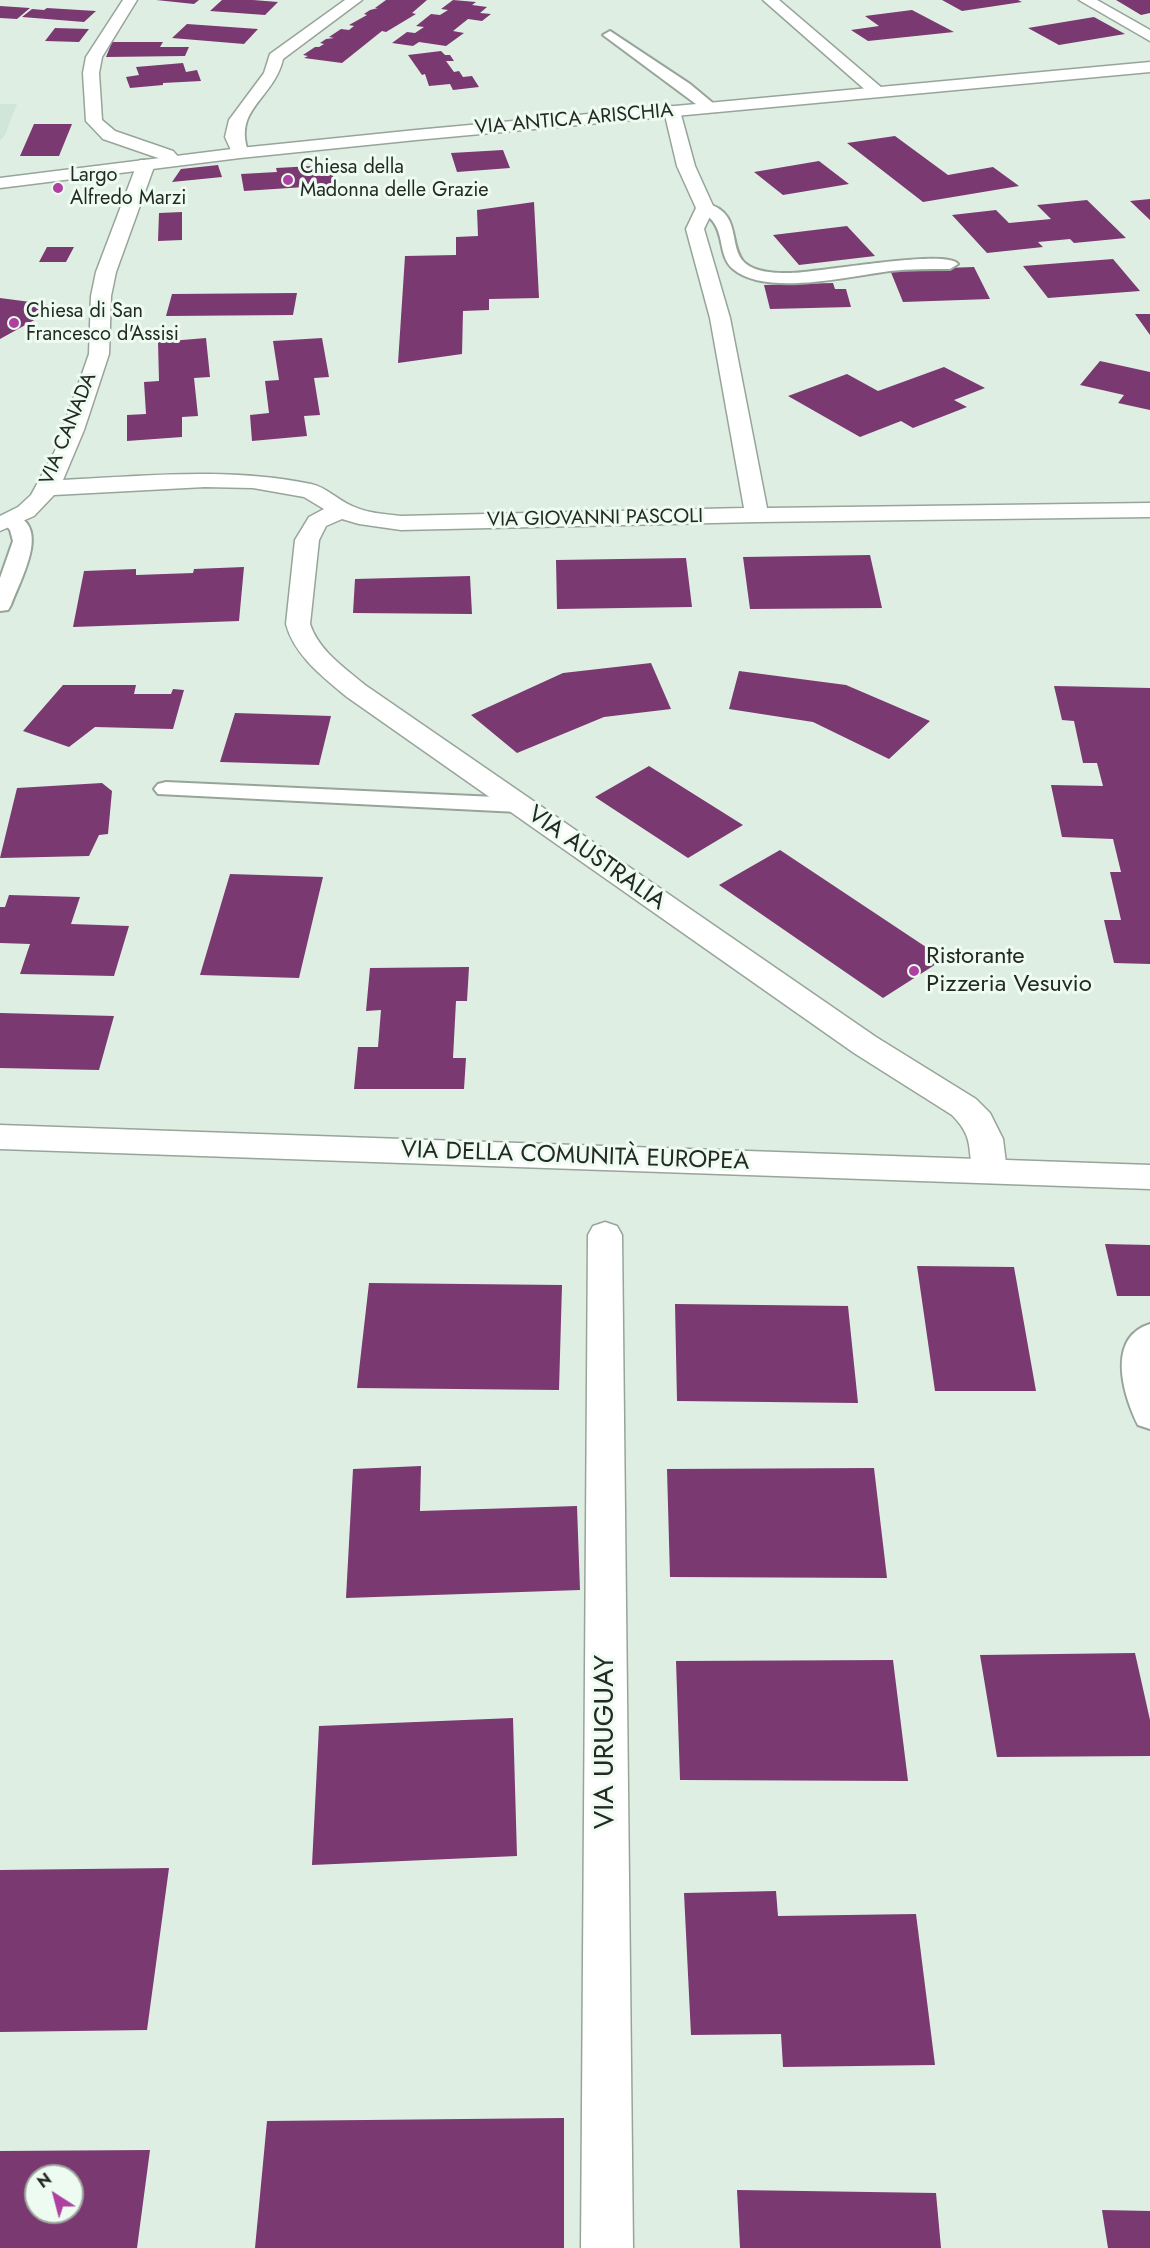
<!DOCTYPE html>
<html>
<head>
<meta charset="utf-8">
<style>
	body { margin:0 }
	#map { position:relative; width:1150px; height:2248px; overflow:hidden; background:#dfeee3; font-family:Jost,sans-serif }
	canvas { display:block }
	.north { position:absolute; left:24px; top:2164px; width:60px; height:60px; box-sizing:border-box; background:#edfbf0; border:2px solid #9da79f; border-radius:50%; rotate:324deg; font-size:16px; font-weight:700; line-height:24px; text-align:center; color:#242925 }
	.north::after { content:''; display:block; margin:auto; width:21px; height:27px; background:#ad40a0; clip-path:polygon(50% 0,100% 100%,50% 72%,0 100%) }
</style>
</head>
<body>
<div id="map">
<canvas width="1150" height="2248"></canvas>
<div class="north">N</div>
</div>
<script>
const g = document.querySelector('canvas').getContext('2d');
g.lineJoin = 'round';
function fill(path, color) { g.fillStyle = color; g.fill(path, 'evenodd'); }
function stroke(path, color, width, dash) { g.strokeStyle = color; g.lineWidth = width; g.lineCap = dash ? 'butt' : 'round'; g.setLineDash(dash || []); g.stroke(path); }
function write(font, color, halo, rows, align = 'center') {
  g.font = font + ' Jost,sans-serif'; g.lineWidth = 6; g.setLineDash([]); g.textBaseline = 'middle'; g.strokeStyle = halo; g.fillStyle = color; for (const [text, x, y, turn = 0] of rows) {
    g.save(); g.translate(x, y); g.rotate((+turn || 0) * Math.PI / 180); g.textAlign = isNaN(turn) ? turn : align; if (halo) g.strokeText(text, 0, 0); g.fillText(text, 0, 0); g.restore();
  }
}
fill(new Path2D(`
	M 0,104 L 17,104 L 5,135 L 0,141 Z`), '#d0e6d6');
fill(new Path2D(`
	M 156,0 L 199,0 L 194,4 Z
	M 222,0 L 253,0 L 278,2 L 265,15 L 210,11 Z
	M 386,0 L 427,0 L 412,13 L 416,14 L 386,32 L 382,31 L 342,63 L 304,58 L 308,56 L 303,55 L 315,47 L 319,47 L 324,44 L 320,43 L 326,39 L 334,38 L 329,37 L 341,29 L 349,30 L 354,26 L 349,25 L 367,15 L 364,14 L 370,10 L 378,8 L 375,8 Z
	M 453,0 L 476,2 L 472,5 L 487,7 L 480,13 L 491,14 L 482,21 L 468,19 L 453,31 L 464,33 L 446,46 L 419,42 L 413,46 L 392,43 L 407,32 L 415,33 L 424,27 L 416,26 L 431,14 L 440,15 L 448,10 L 441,9 Z
	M 942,0 L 1018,0 L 1022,2 L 962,11 Z
	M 1116,0 L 1150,0 L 1150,13 L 1141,15 Z
	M 0,6 L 30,8 L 17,19 L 0,18 Z
	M 47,8 L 96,11 L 84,22 L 22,17 L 32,9 L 44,10 Z
	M 912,10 L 954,32 L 868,41 L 851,30 L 879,26 L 865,16 Z
	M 1094,17 L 1125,34 L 1059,45 L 1028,28 Z
	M 187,24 L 258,29 L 244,44 L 172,38 Z
	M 55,28 L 89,29 L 79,42 L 45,41 Z
	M 112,42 L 163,42 L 160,47 L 189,47 L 185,56 L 106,57 Z
	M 441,51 L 445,55 L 450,55 L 454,61 L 446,61 L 454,72 L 459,71 L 463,77 L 472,76 L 479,87 L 453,90 L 450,84 L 429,86 L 425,74 L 422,75 L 408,55 Z
	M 183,63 L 186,72 L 197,70 L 201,81 L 163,83 L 163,85 L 130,88 L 126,77 L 139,75 L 136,67 Z
	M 34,124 L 72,124 L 59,156 L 20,156 Z
	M 895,136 L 948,175 L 993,167 L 1019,186 L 923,202 L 847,143 Z
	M 503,150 L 510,168 L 457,172 L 451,153 Z
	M 819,161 L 849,184 L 783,195 L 754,172 Z
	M 218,165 L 222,177 L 172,182 L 181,169 Z
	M 331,165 L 335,185 L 244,191 L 241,174 L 277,172 L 276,168 Z
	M 1150,199 L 1150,220 L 1130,201 Z
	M 1087,200 L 1126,238 L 1074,243 L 1070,239 L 1038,242 L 1043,247 L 987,253 L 952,215 L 996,210 L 1009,223 L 1051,219 L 1037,205 Z
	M 534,202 L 539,298 L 489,299 L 489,310 L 463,311 L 462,354 L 398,363 L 405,256 L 456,255 L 456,237 L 478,236 L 477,210 Z
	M 182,212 L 182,240 L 158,241 L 159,213 Z
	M 847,226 L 875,256 L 799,265 L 773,235 Z
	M 47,247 L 74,247 L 66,262 L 39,262 Z
	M 1113,259 L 1140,291 L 1048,298 L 1023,266 Z
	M 974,267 L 990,299 L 903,302 L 890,270 Z
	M 833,283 L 835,289 L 846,289 L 851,307 L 770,309 L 764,285 Z
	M 297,293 L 293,315 L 166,316 L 172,294 Z
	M 0,298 L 46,304 L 56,308 L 0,339 Z
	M 1135,314 L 1150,314 L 1150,335 Z
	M 206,338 L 210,377 L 194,378 L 198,416 L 182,417 L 182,437 L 127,441 L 127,415 L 146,414 L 144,382 L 159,381 L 158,342 Z
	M 322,338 L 329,377 L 314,378 L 320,415 L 304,416 L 307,436 L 252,441 L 250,415 L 269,413 L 265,381 L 279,380 L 273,341 Z
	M 1100,361 L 1150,372 L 1150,410 L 1118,403 L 1124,395 L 1080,385 Z
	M 944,367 L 985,388 L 954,400 L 967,407 L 913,428 L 901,421 L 860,437 L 788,396 L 847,374 L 878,391 Z
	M 870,555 L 882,608 L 750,609 L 743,557 Z
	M 686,558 L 692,607 L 557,609 L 556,560 Z
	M 244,567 L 239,621 L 73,627 L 84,571 L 136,569 L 136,575 L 193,573 L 194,569 Z
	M 470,576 L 472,614 L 353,613 L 355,579 Z
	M 651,663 L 671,709 L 604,717 L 517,753 L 471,715 L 563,673 Z
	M 739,671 L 846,685 L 930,721 L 889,759 L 813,722 L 729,709 Z
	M 63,685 L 136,685 L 134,694 L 171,694 L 173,689 L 184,690 L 173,729 L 95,727 L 69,747 L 23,731 Z
	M 1054,686 L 1150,688 L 1150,964 L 1114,963 L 1104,920 L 1121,920 L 1110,872 L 1121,872 L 1113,839 L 1062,837 L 1051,785 L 1103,786 L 1097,763 L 1083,763 L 1074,721 L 1062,720 Z
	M 235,713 L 331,716 L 319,765 L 220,762 Z
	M 649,766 L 743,825 L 688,858 L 595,797 Z
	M 102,783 L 112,791 L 108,834 L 99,835 L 89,856 L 0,858 L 17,788 Z
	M 780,850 L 944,959 L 883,998 L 719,885 Z
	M 230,874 L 323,877 L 299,978 L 200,975 Z
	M 9,895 L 80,897 L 71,924 L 129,926 L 114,976 L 20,974 L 30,944 L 0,943 L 0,907 L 5,907 Z
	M 469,967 L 467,1001 L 456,1001 L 453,1058 L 466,1058 L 464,1089 L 354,1089 L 358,1047 L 378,1047 L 381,1010 L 366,1011 L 370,968 Z
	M 0,1013 L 114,1016 L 99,1070 L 0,1068 Z
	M 1105,1244 L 1150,1245 L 1150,1296 L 1117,1296 Z
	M 917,1266 L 1014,1267 L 1036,1391 L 935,1391 Z
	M 369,1283 L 562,1285 L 559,1390 L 357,1388 Z
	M 675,1304 L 848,1306 L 858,1403 L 677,1401 Z
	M 421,1466 L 420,1511 L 577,1506 L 580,1590 L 346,1598 L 353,1469 Z
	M 874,1468 L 887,1578 L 670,1577 L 667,1469 Z
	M 1135,1653 L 1150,1720 L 1150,1756 L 997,1757 L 980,1655 Z
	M 893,1660 L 908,1781 L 680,1780 L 676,1661 Z
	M 513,1718 L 517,1856 L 312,1865 L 319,1726 Z
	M 169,1868 L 147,2030 L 0,2032 L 0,1870 Z
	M 776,1891 L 778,1916 L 916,1914 L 935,2065 L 783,2067 L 781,2034 L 691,2035 L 684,1893 Z
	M 564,2118 L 564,2248 L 255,2248 L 267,2121 Z
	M 150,2150 L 137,2248 L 0,2248 L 0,2151 ZM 36,2176 L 72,2176 L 72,2212 L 36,2212 Z
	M 737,2190 L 936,2193 L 941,2248 L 740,2248 Z
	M 1102,2210 L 1150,2211 L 1150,2248 L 1108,2248 Z`), '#7a3971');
const service = new Path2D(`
	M 610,31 L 690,84 L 714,104 L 716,107 L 714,110 L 704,110 L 603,35 Z
	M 705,203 C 742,212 728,243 743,261 C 753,272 773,273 787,273 C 814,274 946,248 958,264 L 950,269 C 930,269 910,269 890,271 C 850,276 766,297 733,269 C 719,257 724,237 714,223 C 710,216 702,214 697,208 Z
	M 11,514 C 53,524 20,580 11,605 L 8,610 L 0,611 L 0,578 L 13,541 L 10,530 L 1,520 L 4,516 Z
	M 166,782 L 518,798 L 527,800 L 530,805 L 527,810 L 518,812 L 158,794 L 154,789 L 158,784 Z
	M 1150,1324 L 1150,1429 L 1138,1425 C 1123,1394 1106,1338 1150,1324 Z`);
const minor = new Path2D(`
	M 123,0 L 137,0 L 102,57 L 99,73 L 102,120 L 115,131 L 173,151 L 182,161 L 179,165 L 167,165 L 161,159 L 103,139 L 86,121 L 83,73 L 86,57 Z
	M 345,0 L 362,0 L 283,59 C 274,99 232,109 249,153 L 246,157 L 234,157 L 225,137 L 229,120 L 264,73 L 270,54 Z
	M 763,0 L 779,0 L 882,88 L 884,91 L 882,94 L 870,94 Z
	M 1079,0 L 1097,0 L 1150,30 L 1150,41 Z
	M 672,106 L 680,111 L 695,166 L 714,208 L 704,229 L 730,318 L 767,508 L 1150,503 L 1150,517 L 757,522 L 401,530 L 359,524 L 342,519 L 326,526 L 319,540 L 310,624 C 319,651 345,668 365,685 L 876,1037 L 976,1099 L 990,1113 L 1003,1139 L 1007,1171 L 1002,1180 L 990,1183 L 978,1180 C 963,1154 979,1142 952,1115 L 854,1053 L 347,697 C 323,677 294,655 286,624 L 295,540 L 309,517 L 324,509 L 304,497 L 253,488 L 205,487 L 54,495 L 34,516 L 0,531 L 0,516 L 18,507 L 31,495 L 55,451 L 89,354 L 91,296 L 96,272 L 137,164 L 140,160 L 152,160 L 155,164 L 116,272 L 111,296 L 109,354 L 84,430 L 63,480 C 146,476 229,467 311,484 C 326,487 338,500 352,506 C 367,513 384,514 401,516 L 744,508 L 710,318 L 686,229 L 696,208 L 677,166 L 664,111 Z
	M 605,1222 L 617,1226 L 622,1235 L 633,2248 L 581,2248 L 588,1235 L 593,1226 Z`);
const tertiary = new Path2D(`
	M 0,1125 L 1150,1165 L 1150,1189 L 0,1149 Z`);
const secondary = new Path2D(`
	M 1150,62 L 1150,72 L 416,140 L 240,158 L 0,188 L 0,178 L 240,148 L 416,130 Z`);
stroke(service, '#97a49a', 4);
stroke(minor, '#97a49a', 3);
stroke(tertiary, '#97a49a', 3);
stroke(secondary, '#97a49a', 3);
fill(service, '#fff');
fill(minor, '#fff');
fill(tertiary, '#fff');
fill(secondary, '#fff');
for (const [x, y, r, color] of [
	[288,180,6,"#ad40a0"],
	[58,188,6,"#ad40a0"],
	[14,323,6,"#ad40a0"],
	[914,971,6,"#ad40a0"]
]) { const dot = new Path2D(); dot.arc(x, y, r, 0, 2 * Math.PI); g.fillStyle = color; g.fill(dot); stroke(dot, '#edfbf0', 2); }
write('20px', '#242925', '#edfbf0', [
	["VIA ANTICA ARISCHIA",574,120,-5],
	["VIA CANADA",69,429,-68],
	["VIA GIOVANNI PASCOLI",595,519,-1]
]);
write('20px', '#242925', '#edfbf0', [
	["Chiesa della",300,168],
	["Madonna delle Grazie",300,191],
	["Largo",70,176],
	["Alfredo Marzi",70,199],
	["Chiesa di San",26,312],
	["Francesco d'Assisi",26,335]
], 'left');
write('24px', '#242925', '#edfbf0', [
	["VIA AUSTRALIA",596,859,35],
	["VIA DELLA COMUNITÀ EUROPEA",575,1157,2]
]);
write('24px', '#242925', '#edfbf0', [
	["Ristorante",926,957],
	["Pizzeria Vesuvio",926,985]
], 'left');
write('28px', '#242925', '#edfbf0', [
	["VIA URUGUAY",606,1742,-90]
]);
</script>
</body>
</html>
